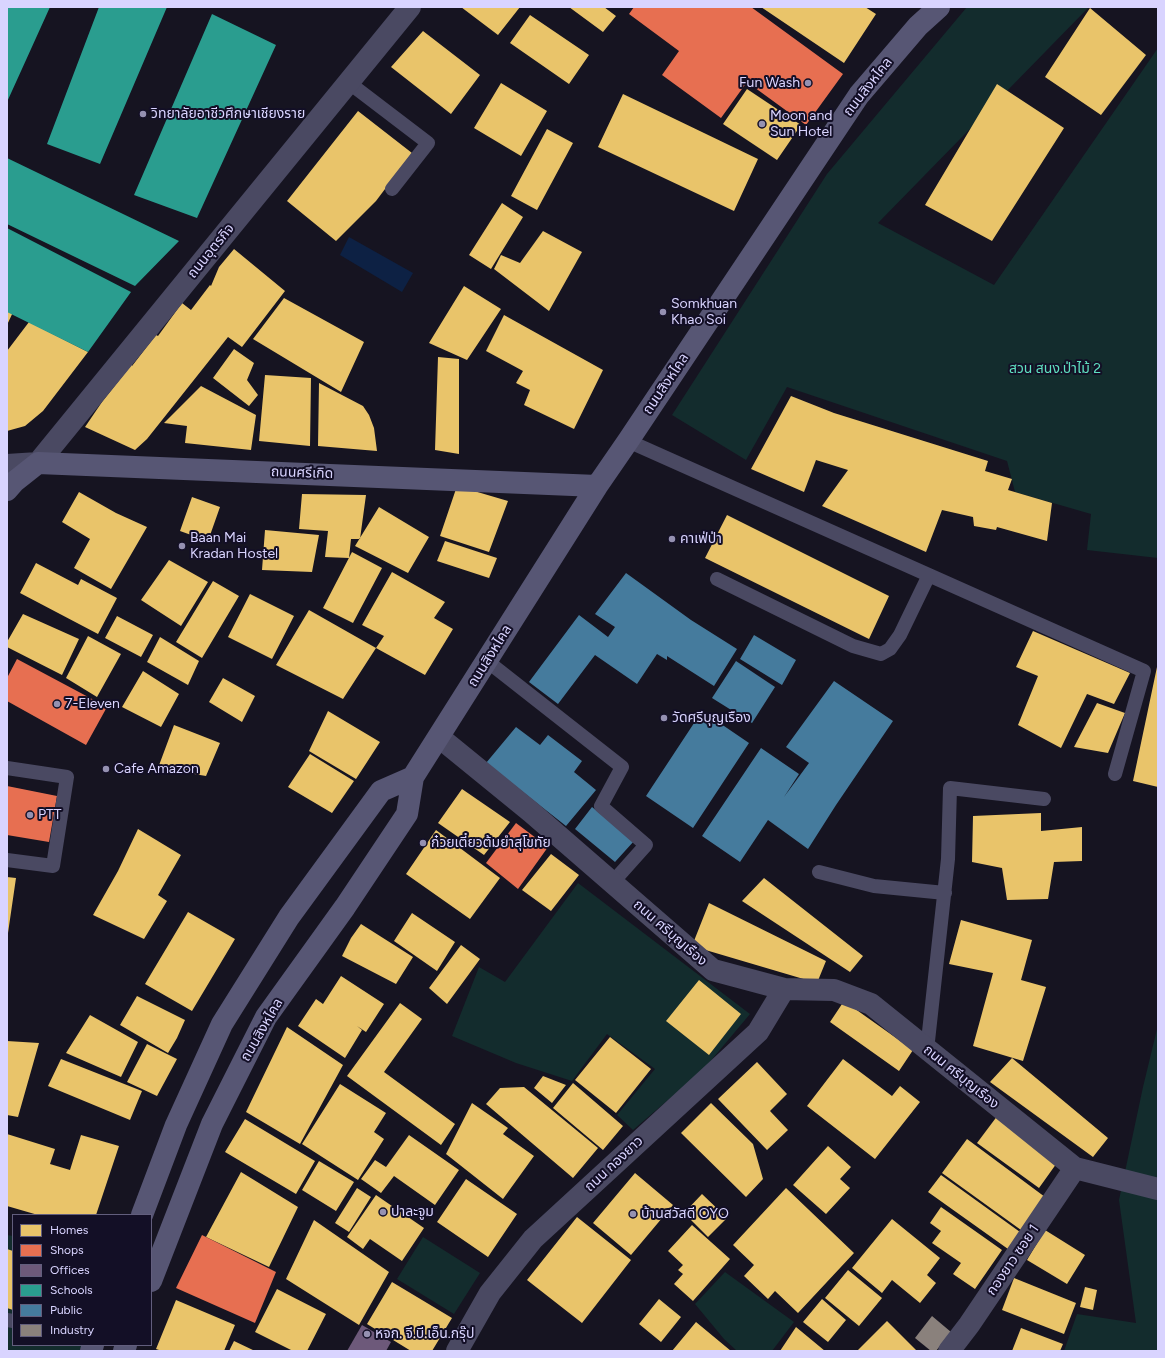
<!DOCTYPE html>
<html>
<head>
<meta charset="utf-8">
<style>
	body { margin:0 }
	#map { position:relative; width:1165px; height:1358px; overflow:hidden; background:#161421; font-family:Figtree,sans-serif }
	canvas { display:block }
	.frame { position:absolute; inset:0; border:8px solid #d9d4ff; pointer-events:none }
	.legend { position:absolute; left:12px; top:1214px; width:140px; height:132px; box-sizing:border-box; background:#130f26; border:1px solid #625e7d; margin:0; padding:5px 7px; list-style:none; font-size:12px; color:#d9d4ff }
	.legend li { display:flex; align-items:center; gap:8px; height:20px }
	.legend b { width:20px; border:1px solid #625e7d }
</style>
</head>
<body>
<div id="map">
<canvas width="1165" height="1358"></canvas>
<div class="frame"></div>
<ul class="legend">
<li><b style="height:11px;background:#e9c46a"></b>Homes</li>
<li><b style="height:11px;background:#e76f51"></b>Shops</li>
<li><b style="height:11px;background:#6d597a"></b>Offices</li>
<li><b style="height:11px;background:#2a9d8f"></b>Schools</li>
<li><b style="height:11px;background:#457b9d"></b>Public</li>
<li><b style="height:11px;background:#8a817c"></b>Industry</li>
</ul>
</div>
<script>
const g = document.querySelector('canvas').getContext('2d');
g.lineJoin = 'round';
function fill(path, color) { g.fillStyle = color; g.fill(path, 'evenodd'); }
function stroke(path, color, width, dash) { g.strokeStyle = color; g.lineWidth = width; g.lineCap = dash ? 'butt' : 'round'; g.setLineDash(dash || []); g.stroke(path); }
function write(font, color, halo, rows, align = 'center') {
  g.font = font + ' Figtree,"Noto Sans Thai",sans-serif'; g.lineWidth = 4; g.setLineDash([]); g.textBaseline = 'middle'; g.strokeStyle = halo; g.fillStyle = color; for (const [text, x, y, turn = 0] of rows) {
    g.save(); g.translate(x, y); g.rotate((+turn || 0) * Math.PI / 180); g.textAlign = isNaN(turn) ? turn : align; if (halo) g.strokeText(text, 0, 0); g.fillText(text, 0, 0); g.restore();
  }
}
fill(new Path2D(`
	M 967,7 L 1089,7 L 878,223 L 994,285 L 1158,48 L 1158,558 L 1087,550 L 1091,514 L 1015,492 L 1007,461 L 787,387 L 746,460 L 672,415 L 827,174 Z
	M 578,883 L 750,1014 L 703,1070 L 633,1130 L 617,1115 L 655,1069 L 607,1034 L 572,1081 L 516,1063 L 452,1036 L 479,967 L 505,982 Z
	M 1158,1025 L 1158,1351 L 1064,1351 L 1077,1314 L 1136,1323 L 1119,1200 L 1143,1087 Z
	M 7,1235 L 13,1236 L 13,1315 L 7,1313 Z
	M 423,1237 L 480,1273 L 454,1314 L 397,1279 Z
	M 725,1272 L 794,1322 L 772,1351 L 737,1351 L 724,1339 L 695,1304 Z
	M 7,1327 L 13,1328 L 13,1345 L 82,1345 L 80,1351 L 7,1351 Z`), '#132c2d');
fill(new Path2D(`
	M 349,237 L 413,273 L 402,292 L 340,255 Z`), '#0d2144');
fill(new Path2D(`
	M 461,7 L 520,7 L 498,35 Z
	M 569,7 L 604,7 L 616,16 L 603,32 Z
	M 761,7 L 865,7 L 876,14 L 844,63 Z
	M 1090,8 L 1146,55 L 1101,115 L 1045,77 Z
	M 530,15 L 589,55 L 569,84 L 510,43 Z
	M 423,31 L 480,75 L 451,114 L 391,67 Z
	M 501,83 L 547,111 L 521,156 L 474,128 Z
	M 997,84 L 1064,128 L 992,241 L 925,205 Z
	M 747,89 L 801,125 L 777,160 L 723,124 Z
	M 623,94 L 758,159 L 734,211 L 598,147 Z
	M 358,111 L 412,153 L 376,201 L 336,241 L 287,201 Z
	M 547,129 L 573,143 L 537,210 L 511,196 Z
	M 502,203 L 523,217 L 491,269 L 469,255 Z
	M 543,231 L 582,252 L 549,311 L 494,269 L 501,255 L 520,263 Z
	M 234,249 L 285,291 L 242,347 L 228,337 L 147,439 L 135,450 L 85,427 L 102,402 L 132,364 L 132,366 L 156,335 L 158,336 L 182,303 L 191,310 L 210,285 L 211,286 L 219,267 Z
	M 464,286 L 501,309 L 467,360 L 429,343 Z
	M 284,298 L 364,342 L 341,392 L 253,339 Z
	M 7,306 L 14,310 L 7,325 Z
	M 504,315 L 603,370 L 574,429 L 524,405 L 530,390 L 516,383 L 523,371 L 486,351 Z
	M 29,322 L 88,352 L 43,411 L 25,426 L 7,431 L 7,351 Z
	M 234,349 L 254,363 L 247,380 L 258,395 L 249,406 L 213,378 Z
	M 438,357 L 459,359 L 459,454 L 435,450 Z
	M 265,375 L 311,378 L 310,446 L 259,441 Z
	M 319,383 L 363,406 L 369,415 L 374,428 L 377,451 L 318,446 Z
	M 201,386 L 256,415 L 251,450 L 185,443 L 187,426 L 164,423 Z
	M 791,396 L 834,413 L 988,461 L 985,471 L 1012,479 L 1008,490 L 1052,503 L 1047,541 L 997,527 L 996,530 L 974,526 L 973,517 L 942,510 L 926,552 L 822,506 L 848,470 L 816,460 L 804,492 L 751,469 Z
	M 457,486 L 508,501 L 489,552 L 440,536 Z
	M 79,492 L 116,513 L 147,527 L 111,589 L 74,568 L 90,539 L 62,522 Z
	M 302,494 L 366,495 L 360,539 L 351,539 L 349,558 L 325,557 L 328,531 L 299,529 Z
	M 192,497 L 220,507 L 208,541 L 180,531 Z
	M 379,507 L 429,537 L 408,573 L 355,546 Z
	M 727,515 L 889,596 L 869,639 L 705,558 Z
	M 265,530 L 319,535 L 312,572 L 262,570 Z
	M 445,541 L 497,558 L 489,578 L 437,561 Z
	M 352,552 L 382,568 L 353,623 L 323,608 Z
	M 169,560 L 208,582 L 181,626 L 141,600 Z
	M 36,563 L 78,585 L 81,579 L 117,598 L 98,634 L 20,593 Z
	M 392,572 L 445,602 L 434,618 L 453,629 L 425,675 L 376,648 L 384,636 L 362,625 Z
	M 213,581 L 239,596 L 202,658 L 176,642 Z
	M 250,594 L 294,616 L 272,659 L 228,637 Z
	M 309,610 L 376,648 L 343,699 L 276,665 Z
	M 23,614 L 79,639 L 62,675 L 7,647 L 7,642 Z
	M 117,616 L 153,635 L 141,657 L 105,638 Z
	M 1033,631 L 1130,673 L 1114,704 L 1087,694 L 1061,748 L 1018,725 L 1038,676 L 1016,667 Z
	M 88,636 L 121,654 L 97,697 L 66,678 Z
	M 160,637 L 199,661 L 188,685 L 147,662 Z
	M 1157,667 L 1158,667 L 1158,787 L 1133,781 Z
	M 143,671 L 179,694 L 161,727 L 122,707 Z
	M 223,678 L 255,696 L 242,722 L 209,702 Z
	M 1097,703 L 1125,713 L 1108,753 L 1074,747 Z
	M 328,711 L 380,742 L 356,779 L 309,751 Z
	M 174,725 L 220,743 L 206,776 L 158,768 Z
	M 310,754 L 354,781 L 332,813 L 288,787 Z
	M 462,789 L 510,822 L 484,855 L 438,823 Z
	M 1041,813 L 1041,831 L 1082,827 L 1082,861 L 1054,862 L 1048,899 L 1007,900 L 1002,868 L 972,862 L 973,816 Z
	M 138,829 L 181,855 L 158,895 L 167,901 L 144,939 L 93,915 L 118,871 Z
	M 436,830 L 500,878 L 470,919 L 406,874 Z
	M 551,854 L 579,875 L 551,911 L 522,890 Z
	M 7,877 L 16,878 L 8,933 L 7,933 Z
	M 764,878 L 863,956 L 850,972 L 742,901 Z
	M 709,903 L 826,961 L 817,983 L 692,946 Z
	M 188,912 L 235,939 L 192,1011 L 145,984 Z
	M 412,913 L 455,942 L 437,971 L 394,941 Z
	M 961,920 L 1032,940 L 1021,980 L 1046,987 L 1023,1061 L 973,1046 L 993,973 L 949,964 Z
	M 361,924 L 413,957 L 396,984 L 342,956 L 351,938 Z
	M 461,945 L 480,959 L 447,1004 L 429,988 Z
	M 341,976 L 384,1004 L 366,1032 L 357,1026 L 362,1030 L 345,1058 L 298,1026 L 316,999 L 323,1004 Z
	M 699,980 L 741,1014 L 709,1055 L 666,1021 Z
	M 137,996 L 185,1020 L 177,1038 L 168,1053 L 120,1025 Z
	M 844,1001 L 913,1050 L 899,1071 L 830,1022 Z
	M 400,1003 L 422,1019 L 384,1072 L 455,1124 L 441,1145 L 347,1076 Z
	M 90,1015 L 138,1042 L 121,1077 L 66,1053 Z
	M 287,1027 L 343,1065 L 300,1144 L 246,1112 Z
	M 610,1037 L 651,1069 L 616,1113 L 575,1080 Z
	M 7,1041 L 39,1043 L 18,1117 L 7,1115 Z
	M 147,1044 L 177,1059 L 157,1096 L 127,1082 Z
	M 1012,1058 L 1108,1138 L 1093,1157 L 990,1082 Z
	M 61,1059 L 142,1091 L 130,1120 L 48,1086 Z
	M 843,1059 L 892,1096 L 900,1086 L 920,1102 L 875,1159 L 807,1106 Z
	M 757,1062 L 787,1094 L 770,1111 L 788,1130 L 767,1150 L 718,1099 Z
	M 543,1076 L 566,1085 L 552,1103 L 534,1088 Z
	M 573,1083 L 623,1126 L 603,1150 L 553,1108 Z
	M 340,1084 L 386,1113 L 374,1132 L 384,1139 L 358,1180 L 302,1144 Z
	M 524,1087 L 598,1148 L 573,1178 L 486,1104 L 500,1088 Z
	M 472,1103 L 508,1128 L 503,1134 L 534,1156 L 503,1199 L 446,1154 Z
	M 711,1103 L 753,1144 L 763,1179 L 746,1197 L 681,1133 Z
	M 998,1115 L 1059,1160 L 1039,1188 L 977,1143 Z
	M 245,1119 L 315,1161 L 296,1194 L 225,1152 Z
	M 7,1134 L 55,1149 L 50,1164 L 70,1170 L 81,1135 L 119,1146 L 96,1215 L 38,1215 L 7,1206 Z
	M 409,1135 L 459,1170 L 435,1205 L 394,1176 L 381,1193 L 361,1179 L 375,1160 L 386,1167 Z
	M 967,1139 L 1045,1197 L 1021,1230 L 942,1173 Z
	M 828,1146 L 851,1167 L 840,1179 L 850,1188 L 826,1214 L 793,1185 Z
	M 319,1161 L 354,1182 L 336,1211 L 302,1190 Z
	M 241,1172 L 298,1207 L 269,1267 L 206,1237 Z
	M 635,1173 L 673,1205 L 631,1255 L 593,1223 Z
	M 941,1175 L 1020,1232 L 1008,1249 L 928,1192 Z
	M 466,1179 L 517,1214 L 488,1257 L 437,1222 Z
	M 357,1188 L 371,1197 L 349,1232 L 335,1223 Z
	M 786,1188 L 854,1253 L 798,1313 L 775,1291 L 768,1299 L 744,1276 L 754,1265 L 733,1245 Z
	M 702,1194 L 727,1218 L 708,1237 L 684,1213 Z
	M 376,1195 L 424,1228 L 402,1261 L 370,1239 L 363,1249 L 347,1237 Z
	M 941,1207 L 1002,1250 L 975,1289 L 953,1274 L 961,1263 L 932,1243 L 941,1231 L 930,1223 Z
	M 577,1217 L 631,1260 L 582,1323 L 527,1280 Z
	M 892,1219 L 940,1258 L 927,1275 L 936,1283 L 920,1303 L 892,1280 L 882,1293 L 852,1268 Z
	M 314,1220 L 389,1272 L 359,1325 L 286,1279 Z
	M 692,1225 L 730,1259 L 693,1301 L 674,1284 L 683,1274 L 678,1270 L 683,1265 L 668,1251 Z
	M 1045,1230 L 1085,1255 L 1067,1284 L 1027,1260 Z
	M 7,1249 L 13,1251 L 13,1310 L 7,1308 Z
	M 848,1270 L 882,1298 L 859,1326 L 825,1298 Z
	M 1014,1278 L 1076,1303 L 1064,1334 L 1002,1310 Z
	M 392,1282 L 452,1318 L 432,1351 L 411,1351 L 367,1324 Z
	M 1085,1287 L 1097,1290 L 1093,1310 L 1080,1307 Z
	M 277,1289 L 326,1314 L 307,1351 L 293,1351 L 255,1332 Z
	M 659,1299 L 681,1317 L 661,1342 L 639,1324 Z
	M 822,1299 L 846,1320 L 828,1342 L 803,1322 Z
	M 176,1300 L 235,1325 L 224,1351 L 162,1351 L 156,1349 Z
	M 887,1321 L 917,1351 L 860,1351 L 858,1350 Z
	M 696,1322 L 731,1351 L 672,1351 Z
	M 796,1327 L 825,1351 L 780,1351 Z
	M 1021,1328 L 1063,1344 L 1060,1351 L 1012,1351 Z
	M 234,1341 L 255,1351 L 229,1351 Z`), '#e9c46a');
fill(new Path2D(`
	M 634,7 L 751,7 L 843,74 L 806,125 L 747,82 L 721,118 L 662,75 L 679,51 L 629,14 Z
	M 17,659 L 107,707 L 86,745 L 7,701 L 7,678 Z
	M 7,786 L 57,796 L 49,842 L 7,835 Z
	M 516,823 L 548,847 L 518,889 L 486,863 Z
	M 202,1235 L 276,1272 L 255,1323 L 176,1288 Z`), '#e76f51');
fill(new Path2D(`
	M 362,1325 L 391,1342 L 386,1351 L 347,1351 Z`), '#6d597a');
fill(new Path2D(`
	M 7,7 L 50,7 L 7,102 Z
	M 99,7 L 167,7 L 100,164 L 47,144 Z
	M 212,14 L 276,45 L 197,218 L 134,195 Z
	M 7,158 L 179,241 L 135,286 L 7,224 Z
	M 7,228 L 131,292 L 88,352 L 7,312 Z`), '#2a9d8f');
fill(new Path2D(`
	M 626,573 L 691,620 L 737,649 L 714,686 L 667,656 L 667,660 L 657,654 L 637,684 L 595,655 L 558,704 L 529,682 L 579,615 L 608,637 L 615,627 L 595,614 Z
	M 754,635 L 796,660 L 782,685 L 740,659 Z
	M 736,661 L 775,687 L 752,723 L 712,698 Z
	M 834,681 L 893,721 L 836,805 L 808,849 L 768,820 L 740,862 L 702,836 L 761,748 L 799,774 L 784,797 L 809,763 L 786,747 Z
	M 702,711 L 749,743 L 693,828 L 646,796 Z
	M 516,727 L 540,745 L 548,735 L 582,761 L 574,772 L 596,790 L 566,826 L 486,763 Z
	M 592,807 L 634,841 L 615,862 L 575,829 Z`), '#457b9d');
fill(new Path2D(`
	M 932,1316 L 951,1332 L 936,1351 L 931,1351 L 915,1338 Z`), '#8a817c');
stroke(new Path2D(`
	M 348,82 L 428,143 L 392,189
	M 628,441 L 1144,671 L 1115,774
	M 717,579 L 853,646 L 881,654 L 890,649 L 900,635 L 929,575
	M 487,661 L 622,767 L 601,806 L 646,845 L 612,883
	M 7,768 L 67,777 L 53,866 L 7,860
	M 819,872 L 874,886 L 945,893
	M 927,1050 L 948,859 L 950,788 L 1044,799
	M 7,1320 L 13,1321`), '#4a4962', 14);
stroke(new Path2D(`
	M 439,737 L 531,812 L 713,970 L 784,989 L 834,990 L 871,1004 L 1075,1168 L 1158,1189
	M 457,1351 L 490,1293 L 533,1239 L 758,1032 L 784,989
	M 949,1351 L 969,1325 L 1075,1168`), '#4a4962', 22);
stroke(new Path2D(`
	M 7,465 L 38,463 L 410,7`), '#4a4962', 22);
stroke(new Path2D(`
	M 7,490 L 14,482 L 38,463 L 597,486
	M 142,1215 L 176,1125 L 222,1024 L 289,917 L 381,791 L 413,777
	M 151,1281 L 212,1124 L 266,1017 L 345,907 L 407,814 L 413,777 L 597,486 L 628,441 L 859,95 L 918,26 L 939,7
	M 91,1351 L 93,1345
	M 124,1351 L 126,1345`), '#575674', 22);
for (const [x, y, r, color] of [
	[808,83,4,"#9591b1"],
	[143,114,4,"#9591b1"],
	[762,124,4,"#9591b1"],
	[663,312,4,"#9591b1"],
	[672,539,4,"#9591b1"],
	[182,546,4,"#9591b1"],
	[57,704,4,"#9591b1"],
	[664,718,4,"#9591b1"],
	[106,769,4,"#9591b1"],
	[30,815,4,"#9591b1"],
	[423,843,4,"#9591b1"],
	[383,1212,4,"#9591b1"],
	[633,1214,4,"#9591b1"],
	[367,1334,4,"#9591b1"]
]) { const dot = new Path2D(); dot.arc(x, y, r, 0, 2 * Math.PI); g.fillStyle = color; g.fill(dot); stroke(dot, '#130f26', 1.5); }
write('14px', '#d9d4ff', '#130f26', [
	["Fun Wash",800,83,"right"],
	["วิทยาลัยอาชีวศึกษาเชียงราย",151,114],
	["Moon and",770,116],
	["Sun Hotel",770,132],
	["Somkhuan",671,304],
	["Khao Soi",671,320],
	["Baan Mai",190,538],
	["Kradan Hostel",190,554],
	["คาเฟ่ป่า",680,539],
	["7-Eleven",65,704],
	["วัดศรีบุญเรือง",672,718],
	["Cafe Amazon",114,769],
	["PTT",38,815],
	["ก๋วยเตี๋ยวต้มยำสุโขทัย",431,843],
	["ปาละจูม",391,1212],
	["บ้านสวัสดี OYO",641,1214],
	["หจก. จี.บี.เอ็น.กรุ๊ป",375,1334]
], 'left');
write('14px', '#d9d4ff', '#130f26', [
	["ถนนสิงหไคล",868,87,-52],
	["ถนนอุตรกิจ",211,251,-51],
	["ถนนสิงหไคล",666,384,-56],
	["ถนนศรีเกิด",302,473,2],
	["ถนนสิงหไคล",490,656,-58],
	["ถนน ศรีบุญเรือง",670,933,41],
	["ถนนสิงหไคล",262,1030,-60],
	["ถนน ศรีบุญเรือง",961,1077,39],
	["ถนน กองยาว",614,1164,-43],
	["กองยาว ซอย 1",1013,1260,-56]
]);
write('14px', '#5fe0c0', '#130f26', [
	["สวน สนง.ป่าไม้ 2",1055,369]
]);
</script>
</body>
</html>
